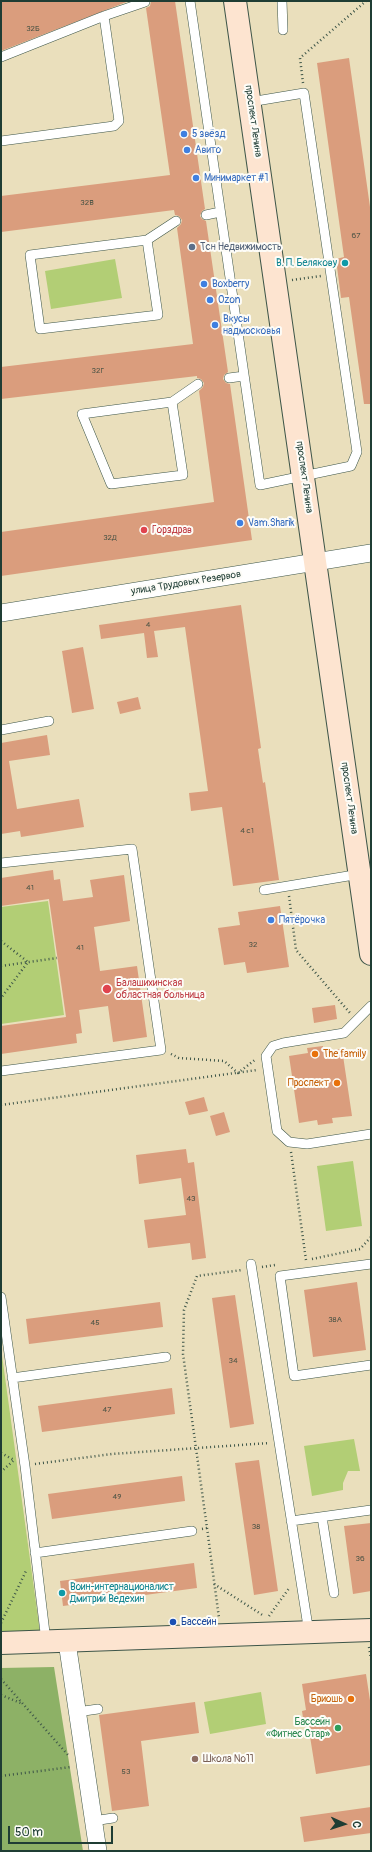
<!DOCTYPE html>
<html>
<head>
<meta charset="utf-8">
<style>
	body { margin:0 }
	#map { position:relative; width:372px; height:1852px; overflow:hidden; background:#eadfbc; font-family:Pangolin,sans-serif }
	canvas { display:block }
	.frame { position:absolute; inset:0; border:2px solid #1f3d34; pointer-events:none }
	.north { position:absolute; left:324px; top:1804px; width:40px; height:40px; -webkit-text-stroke:3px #fdfcf7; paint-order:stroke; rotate:93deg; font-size:11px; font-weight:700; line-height:16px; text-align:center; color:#1f3d34 }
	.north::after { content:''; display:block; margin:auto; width:14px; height:18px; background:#1f3d34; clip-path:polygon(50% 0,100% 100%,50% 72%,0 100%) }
	.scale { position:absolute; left:8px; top:1826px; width:105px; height:18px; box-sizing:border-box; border:2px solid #1f3d34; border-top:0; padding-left:5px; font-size:12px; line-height:14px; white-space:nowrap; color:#1f3d34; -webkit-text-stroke:3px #fdfcf7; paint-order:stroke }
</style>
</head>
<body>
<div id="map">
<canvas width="372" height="1852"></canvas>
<div class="frame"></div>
<div class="north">С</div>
<div class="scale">50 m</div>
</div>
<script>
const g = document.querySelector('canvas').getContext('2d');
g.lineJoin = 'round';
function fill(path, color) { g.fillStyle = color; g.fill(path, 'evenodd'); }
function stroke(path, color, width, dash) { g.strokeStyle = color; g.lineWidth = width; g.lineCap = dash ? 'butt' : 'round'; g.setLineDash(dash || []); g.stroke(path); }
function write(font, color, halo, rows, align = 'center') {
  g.font = font + ' Pangolin,sans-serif'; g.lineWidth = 4; g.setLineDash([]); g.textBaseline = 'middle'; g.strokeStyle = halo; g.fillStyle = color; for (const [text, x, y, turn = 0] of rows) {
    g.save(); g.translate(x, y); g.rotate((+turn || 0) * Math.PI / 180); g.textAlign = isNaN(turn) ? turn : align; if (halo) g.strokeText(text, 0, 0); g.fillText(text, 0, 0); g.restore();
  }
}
fill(new Path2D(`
	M 115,259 L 122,298 L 51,309 L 45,271 Z
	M 48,901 L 64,1015 L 1,1024 L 1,907 Z
	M 353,1161 L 362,1226 L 326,1231 L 317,1166 Z
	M 1,1348 L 40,1632 L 1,1633 Z
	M 354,1439 L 360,1471 L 348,1471 L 343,1483 L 343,1490 L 312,1496 L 304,1446 Z
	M 261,1692 L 266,1724 L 210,1734 L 204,1702 Z`), '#b2ce75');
fill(new Path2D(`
	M 54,1667 L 83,1851 L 1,1851 L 1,1668 Z`), '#8db166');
fill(new Path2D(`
	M 1,1 L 129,1 L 1,51 Z
	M 151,1 L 175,1 L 205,209 L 202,211 L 200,216 L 202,219 L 206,221 L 228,372 L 224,375 L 223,379 L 226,383 L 230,384 L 252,540 L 1,576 L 1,532 L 214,502 L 199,391 L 203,387 L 204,383 L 201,379 L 197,378 L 197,376 L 1,399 L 1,367 L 193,344 L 177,228 L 181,224 L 182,220 L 179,216 L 175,215 L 174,210 L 1,232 L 1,196 L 170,175 L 146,8 L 150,6 Z
	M 349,58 L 371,214 L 371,404 L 364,404 L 349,297 L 341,298 L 336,259 L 344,257 L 317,63 Z
	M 241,605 L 261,748 L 258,749 L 263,783 L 265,782 L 279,880 L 233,886 L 222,807 L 191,811 L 189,793 L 208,791 L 185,627 L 154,631 L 158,657 L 147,658 L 144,633 L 101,639 L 99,625 Z
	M 83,647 L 94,709 L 72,713 L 62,651 Z
	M 138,697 L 141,709 L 120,714 L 117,702 Z
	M 47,735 L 50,755 L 9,761 L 17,809 L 79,799 L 84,827 L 21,837 L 20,831 L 1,834 L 1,743 Z
	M 53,870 L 54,880 L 60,879 L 63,901 L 93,897 L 90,880 L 124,875 L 130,921 L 94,927 L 100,971 L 137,966 L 147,1037 L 113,1042 L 108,1006 L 79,1010 L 82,1033 L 76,1034 L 77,1043 L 1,1054 L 1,1026 L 66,1017 L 49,899 L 1,906 L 1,878 Z
	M 280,906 L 289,967 L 247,973 L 245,962 L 224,965 L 218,928 L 240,925 L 238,912 Z
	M 335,1005 L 337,1019 L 314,1023 L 312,1008 Z
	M 323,1046 L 323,1051 L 342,1049 L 352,1116 L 332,1118 L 333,1123 L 318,1125 L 317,1120 L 299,1123 L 289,1056 L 308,1053 L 307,1048 Z
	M 204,1097 L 208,1111 L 189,1115 L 185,1102 Z
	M 224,1112 L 230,1132 L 216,1136 L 210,1116 Z
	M 186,1149 L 188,1163 L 194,1162 L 206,1258 L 192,1260 L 190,1243 L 148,1248 L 144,1220 L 186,1215 L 181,1178 L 139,1184 L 136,1155 Z
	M 357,1282 L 366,1350 L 313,1357 L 304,1290 Z
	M 235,1295 L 254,1424 L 230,1428 L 212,1298 Z
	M 160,1302 L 163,1327 L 29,1344 L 26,1319 Z
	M 172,1388 L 175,1414 L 42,1432 L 38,1406 Z
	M 259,1460 L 278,1591 L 254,1595 L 235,1463 Z
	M 182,1476 L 185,1501 L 52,1519 L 48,1494 Z
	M 371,1523 L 371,1591 L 353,1594 L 344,1526 Z
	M 194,1563 L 197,1588 L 63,1606 L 60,1581 Z
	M 366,1674 L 371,1707 L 371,1765 L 316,1774 L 308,1724 L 304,1725 L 302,1711 L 306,1710 L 302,1684 Z
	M 195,1702 L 199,1733 L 141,1741 L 149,1806 L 112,1811 L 99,1715 Z
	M 371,1807 L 371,1833 L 304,1842 L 300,1817 Z`), '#da9d7d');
const service = new Path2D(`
	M 190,1 L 260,485 L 351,466 L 357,452 L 304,93 L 250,102
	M 282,1 L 283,30
	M 1,57 L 104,16 L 145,2
	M 1,141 L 114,126 L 119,121 L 104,16
	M 206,215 L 220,212
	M 147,240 L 158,315 L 40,329 L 30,255 L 147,240 L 176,221
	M 229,378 L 244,376
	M 172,402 L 183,475 L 111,484 L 82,414 L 172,402 L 198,384
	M 1,730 L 49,721
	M 1,863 L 132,849 L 161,1050 L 1,1071
	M 264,890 L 360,874
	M 371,1006 L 344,1033 L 283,1043 L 273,1046 L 266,1056 L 277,1131 L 289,1142 L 307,1144 L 371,1134
	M 251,1264 L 309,1633
	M 371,1264 L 280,1276 L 294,1376 L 371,1365
	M 1,1297 L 25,1466 L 46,1641
	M 12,1378 L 166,1357
	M 322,1517 L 334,1593
	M 291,1521 L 371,1510
	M 35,1553 L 192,1531
	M 77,1712 L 98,1709
	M 93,1821 L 113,1818`);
const minor = new Path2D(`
	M 1,613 L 371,553
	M 67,1642 L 98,1851`);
const secondary = new Path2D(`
	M 235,1 L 371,954
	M 1,1643 L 371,1630`);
stroke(service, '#3d5548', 10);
stroke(minor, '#3d5548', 18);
stroke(secondary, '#3d5548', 24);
stroke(new Path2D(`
	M 303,83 L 300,58 L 366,1
	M 292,280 L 321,276
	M 289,896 L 296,950 L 350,1013
	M 1,941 L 28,962 L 1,998
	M 1,966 L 57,958
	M 171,1054 L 179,1058 L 224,1061 L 238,1073 L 256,1059
	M 1,1105 L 257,1070
	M 291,1152 L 306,1260
	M 312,1259 L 360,1249 L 371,1237
	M 262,1267 L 275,1265
	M 1,1453 L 14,1460 L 1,1472
	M 35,1464 L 112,1454 L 269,1443
	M 207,1528 L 219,1618
	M 202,1529 L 207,1528 L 183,1354 L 184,1310 L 197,1276 L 242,1270
	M 214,1584 L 264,1616
	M 269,1616 L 290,1587
	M 1,1623 L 26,1571
	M 369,1647 L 371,1659
	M 1,1679 L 68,1755
	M 1,1695 L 23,1704
	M 1,1776 L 71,1767`), '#3d5548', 2.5, [1, 3]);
stroke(service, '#fff', 9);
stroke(minor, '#fff', 17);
stroke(secondary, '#fde4d0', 22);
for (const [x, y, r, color] of [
	[184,134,4,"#3f7fe0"],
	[187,150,4,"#3f7fe0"],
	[196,178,4,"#3f7fe0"],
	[192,247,4,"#5c6f8a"],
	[345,263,4,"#0f9aa8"],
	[204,284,4,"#3f7fe0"],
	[210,300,4,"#3f7fe0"],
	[215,325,4,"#3f7fe0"],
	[240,523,4,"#3f7fe0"],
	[144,530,4,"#e0444e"],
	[271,920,4,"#3f7fe0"],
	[107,989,5,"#e0444e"],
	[315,1054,4,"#e8710a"],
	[337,1083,4,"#e8710a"],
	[62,1593,4,"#0f9aa8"],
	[173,1622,4,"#1a4fb4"],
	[351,1699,4,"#e8710a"],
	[338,1728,4,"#2e9e5b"],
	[195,1759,4,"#8d6e63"]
]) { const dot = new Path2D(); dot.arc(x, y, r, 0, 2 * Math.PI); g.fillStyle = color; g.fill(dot); stroke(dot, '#fdfcf7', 1.5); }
write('8px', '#4e5546', null, [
	["32Б",33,29],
	["32В",87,203],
	["67",356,236],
	["32Г",98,371],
	["32Д",110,538],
	["4",148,625],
	["4 с1",247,831],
	["41",30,888],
	["32",253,945],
	["41",80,948],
	["43",191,1199],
	["38А",335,1320],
	["45",95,1323],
	["34",233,1361],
	["47",107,1410],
	["49",117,1497],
	["38",256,1527],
	["36",360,1559],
	["53",126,1772]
]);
write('10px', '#1f3d34', '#fdfcf7', [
	["проспект Ленина",253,121,82],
	["проспект Ленина",304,477,82],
	["улица Трудовых Резервов",186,583,-9],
	["проспект Ленина",349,798,82]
]);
write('10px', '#366cbe', '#fdfcf7', [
	["5 звёзд",192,134],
	["Авито",195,150],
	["Минимаркет #1",204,178],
	["Boxberry",212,284],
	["Ozon",218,300],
	["Вкусы",223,319],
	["надмосковья",223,331],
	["Vam.Sharik",248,523],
	["Пятёрочка",279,920]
], 'left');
write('10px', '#4e5e75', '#fdfcf7', [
	["Тсн Недвижимость",200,247]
], 'left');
write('10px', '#0d838f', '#fdfcf7', [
	["В. П. Белякову",337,263],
	["Воин-интернационалист",70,1587,"left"],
	["Дмитрий Ведехин",70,1599,"left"]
], 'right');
write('10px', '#be3a42', '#fdfcf7', [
	["Горздрав",152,530],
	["Балашихинская",116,983],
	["областная больница",116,995]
], 'left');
write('10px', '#c56008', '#fdfcf7', [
	["The family",323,1054,"left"],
	["Проспект",329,1083],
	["Бриошь",343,1699]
], 'right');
write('10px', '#164399', '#fdfcf7', [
	["Бассейн",181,1622]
], 'left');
write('10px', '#27864d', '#fdfcf7', [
	["Бассейн",330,1722],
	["«Фитнес Стар»",330,1734]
], 'right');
write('10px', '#785e54', '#fdfcf7', [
	["Школа №11",203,1759]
], 'left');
</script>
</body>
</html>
